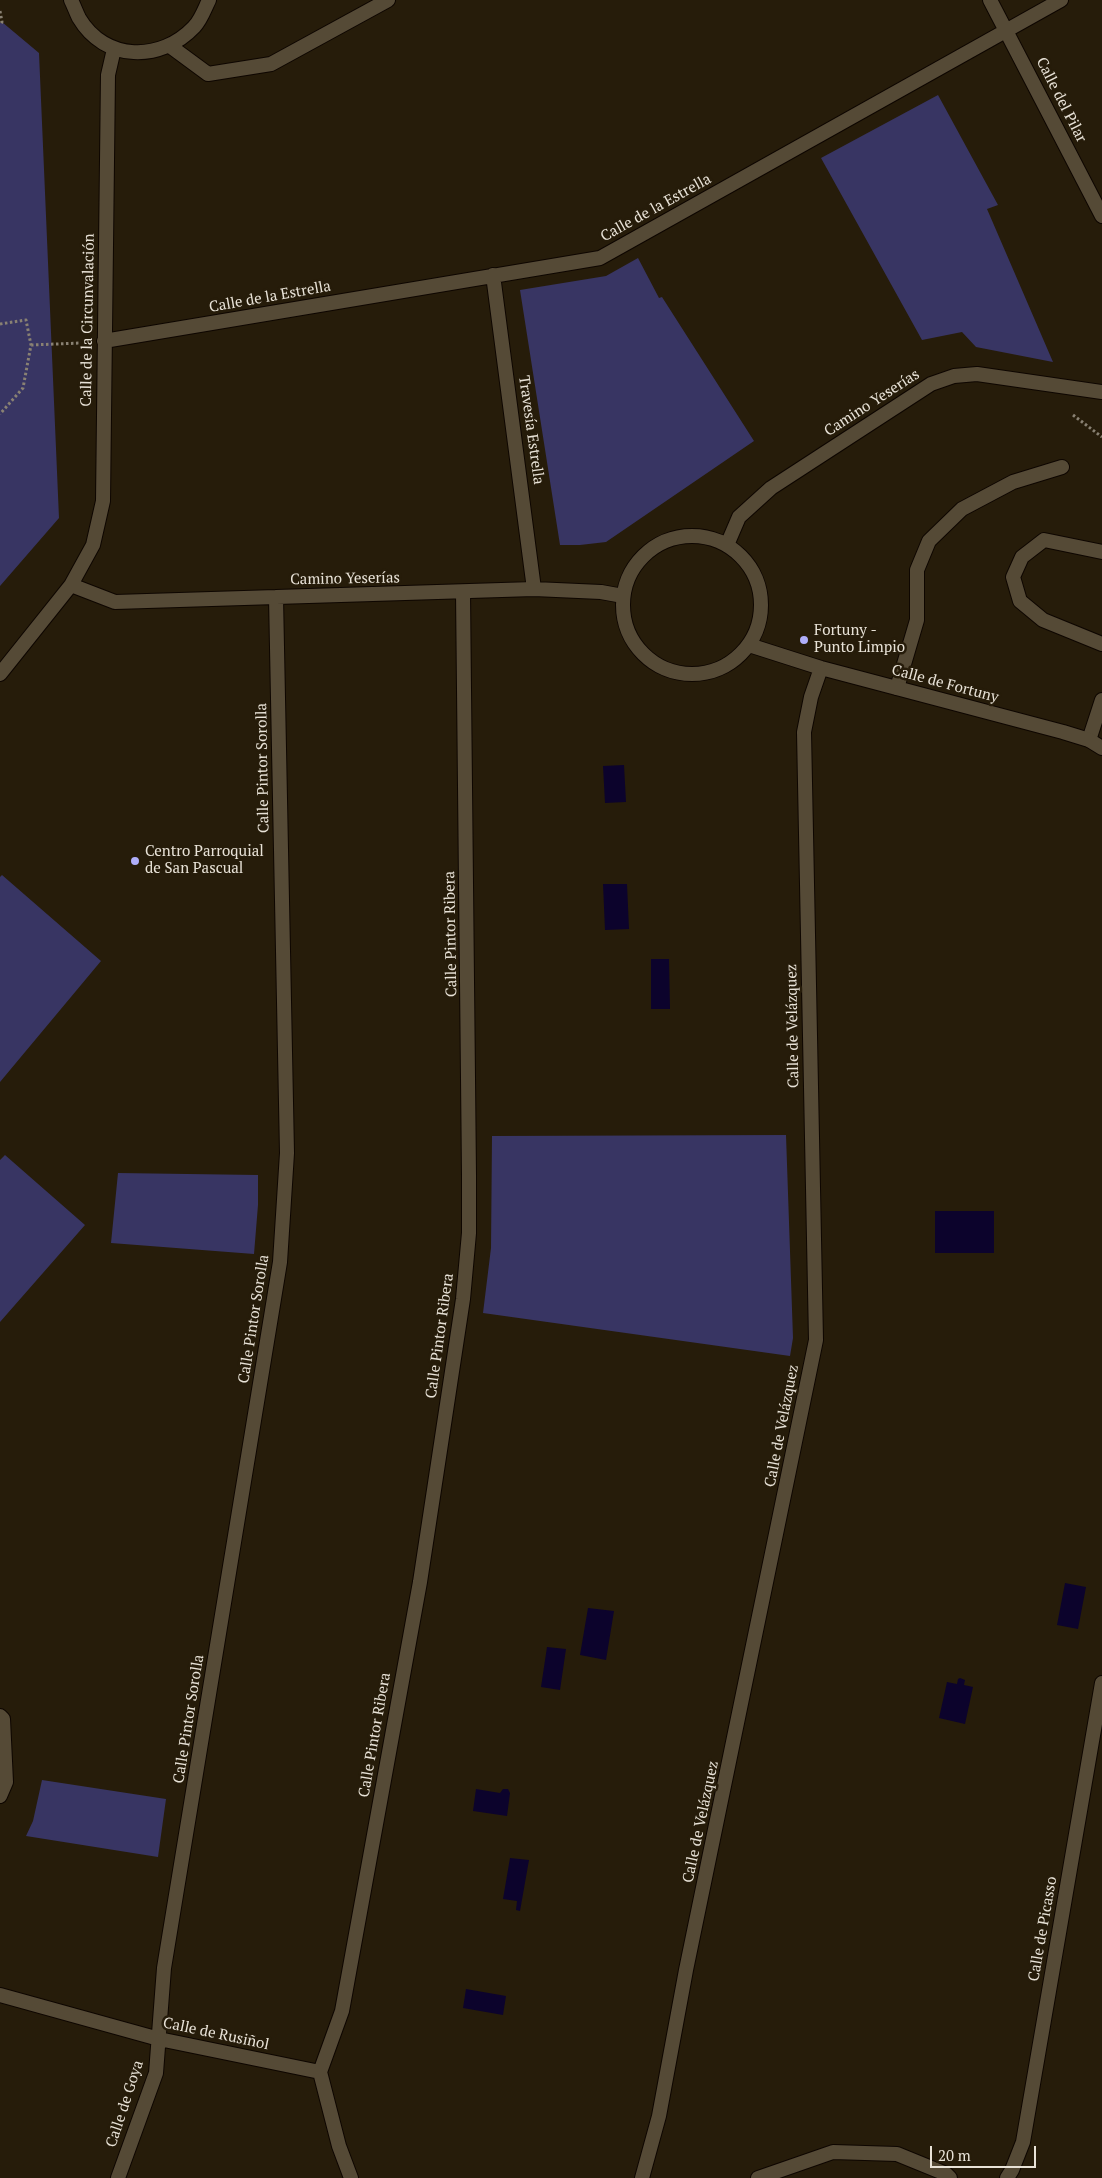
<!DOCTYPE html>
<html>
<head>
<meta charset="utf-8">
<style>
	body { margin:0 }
	#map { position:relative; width:1102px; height:2178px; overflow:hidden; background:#261c0a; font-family:"PT Serif",serif }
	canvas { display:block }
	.scale { position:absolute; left:930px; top:2146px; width:106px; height:22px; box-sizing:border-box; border:2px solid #e8e2d7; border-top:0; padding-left:6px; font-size:15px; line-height:18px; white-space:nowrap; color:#e8e2d7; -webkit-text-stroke:4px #261c0a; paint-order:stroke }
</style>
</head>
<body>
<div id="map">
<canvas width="1102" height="2178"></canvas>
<div class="scale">20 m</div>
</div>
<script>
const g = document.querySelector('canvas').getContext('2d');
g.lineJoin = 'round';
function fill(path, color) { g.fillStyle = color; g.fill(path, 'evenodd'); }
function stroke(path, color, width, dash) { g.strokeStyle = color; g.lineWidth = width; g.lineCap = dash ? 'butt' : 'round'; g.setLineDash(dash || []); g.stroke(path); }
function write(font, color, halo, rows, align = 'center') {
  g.font = font + ' "PT Serif",serif'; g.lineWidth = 5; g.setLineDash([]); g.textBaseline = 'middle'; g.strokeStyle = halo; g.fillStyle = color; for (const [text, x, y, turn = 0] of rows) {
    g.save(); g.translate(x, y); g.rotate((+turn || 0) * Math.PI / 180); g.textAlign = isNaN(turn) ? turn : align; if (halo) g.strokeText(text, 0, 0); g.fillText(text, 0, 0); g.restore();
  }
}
fill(new Path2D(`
	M 2,22 L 39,53 L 59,518 L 0,586 L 0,23 Z
	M 938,95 L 998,205 L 987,209 L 1053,362 L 976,347 L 962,332 L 922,340 L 821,158 Z
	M 638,258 L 659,298 L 662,297 L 754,441 L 606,542 L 580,545 L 560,545 L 520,290 L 606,276 Z
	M 2,875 L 101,961 L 0,1082 L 0,877 Z
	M 786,1135 L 793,1338 L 790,1356 L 483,1313 L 491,1248 L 492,1136 Z
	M 5,1155 L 85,1225 L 0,1322 L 0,1160 Z
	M 118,1173 L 258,1175 L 258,1205 L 254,1254 L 111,1243 Z
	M 42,1780 L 166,1799 L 158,1857 L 26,1836 L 33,1821 Z`), '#383563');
fill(new Path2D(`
	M 624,765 L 626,802 L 605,803 L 603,766 Z
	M 603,884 L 627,884 L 629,929 L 605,930 Z
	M 651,959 L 669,959 L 670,1009 L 651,1009 Z
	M 935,1211 L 994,1211 L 994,1253 L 935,1253 Z
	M 1065,1583 L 1086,1587 L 1078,1629 L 1057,1625 Z
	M 588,1608 L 614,1611 L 606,1660 L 580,1655 Z
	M 547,1647 L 566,1649 L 560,1690 L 541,1687 Z
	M 960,1678 L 965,1680 L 964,1685 L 973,1687 L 965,1724 L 939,1718 L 947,1682 L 957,1684 L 958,1679 Z
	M 476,1789 L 500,1793 L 503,1789 L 508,1789 L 510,1793 L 507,1816 L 473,1811 Z
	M 510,1858 L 529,1860 L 520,1911 L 516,1910 L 517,1901 L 503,1899 Z
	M 466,1989 L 506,1996 L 503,2015 L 463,2008 Z`), '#0c032c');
const service = new Path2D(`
	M 1102,552 L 1044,540 L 1022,557 L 1013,577 L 1020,601 L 1043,620 L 1102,644
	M 897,688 L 917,620 L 917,570 L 929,541 L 962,509 L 1013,482 L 1062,467
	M 1089,740 L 1102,700`);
const minor = new Path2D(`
	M 71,0 C 74,6 76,12 79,18 C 105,62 161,62 194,27 C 201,20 205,8 209,0
	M 990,0 L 1102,216
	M 170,46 L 208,74 L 271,64 L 388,0
	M 493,275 L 534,589
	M 104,341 L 600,258 L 1061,0
	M623 605a69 69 0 1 1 138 0a69 69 0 1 1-138 0Z
	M 727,545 L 739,517 L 771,488 L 931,384 L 954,376 L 977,374 L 1102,392
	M 71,585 L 115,602 L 534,589 L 601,592 L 623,596
	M 749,645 L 821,668 L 1063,732 L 1089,740 L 1102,748
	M 0,674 L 71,585 L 93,545 L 103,501 L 108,75 L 114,49
	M 0,1716 L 3,1719 L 6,1782 L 0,1796
	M 0,1995 L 159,2039 L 320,2072 L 339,2146 L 351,2178
	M 320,2072 L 342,2011 L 420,1582 L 463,1299 L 469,1233 L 469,1175 L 463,592
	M 118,2178 L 156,2073 L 164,1968 L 280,1262 L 287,1153 L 276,597
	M 642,2178 L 659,2116 L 686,1970 L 816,1340 L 804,732 L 811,697 L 821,668
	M 758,2178 L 833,2152 L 897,2154 L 946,2174 L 950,2178
	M 1007,2178 L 1012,2170 L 1023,2142 L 1102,1683`);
stroke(service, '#0e0600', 16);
stroke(minor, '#0e0600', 16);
stroke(new Path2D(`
	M 0,11 L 2,22 L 0,25
	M 0,324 L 26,320 L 31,345 L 23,388 L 0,414
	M 31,345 L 81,343
	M 1073,415 L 1102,437`), '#898173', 3, [2.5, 2.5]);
stroke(service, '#554a36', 14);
stroke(minor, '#554a36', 14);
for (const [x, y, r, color] of [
	[804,640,5,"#afaefa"],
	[135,861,5,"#afaefa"]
]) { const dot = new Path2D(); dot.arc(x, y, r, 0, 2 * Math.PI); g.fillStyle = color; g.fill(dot); stroke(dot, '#261c0a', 2); }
write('15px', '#e8e2d7', '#261c0a', [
	["Calle del Pilar",1061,100,63],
	["Calle de la Estrella",656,208,-29],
	["Calle de la Estrella",270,297,-10],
	["Calle de la Circunvalación",88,320,-89],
	["Camino Yeserías",872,403,-33],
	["Travesía Estrella",531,430,82],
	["Camino Yeserías",345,579,-1],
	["Calle de Fortuny",945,684,15],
	["Calle Pintor Sorolla",263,768,-91],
	["Calle Pintor Ribera",451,934,-91],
	["Calle de Velázquez",793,1026,-91],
	["Calle Pintor Sorolla",254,1319,-81],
	["Calle Pintor Ribera",440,1336,-82],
	["Calle de Velázquez",782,1426,-79],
	["Calle Pintor Sorolla",189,1719,-81],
	["Calle Pintor Ribera",375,1735,-80],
	["Calle de Velázquez",701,1822,-78],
	["Calle de Picasso",1043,1929,-80],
	["Calle de Rusiñol",216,2034,12],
	["Calle de Goya",125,2104,-72]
]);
write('15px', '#e8e2d7', '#261c0a', [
	["Fortuny -",814,631],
	["Punto Limpio",814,648],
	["Centro Parroquial",145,852],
	["de San Pascual",145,869]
], 'left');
</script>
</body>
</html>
